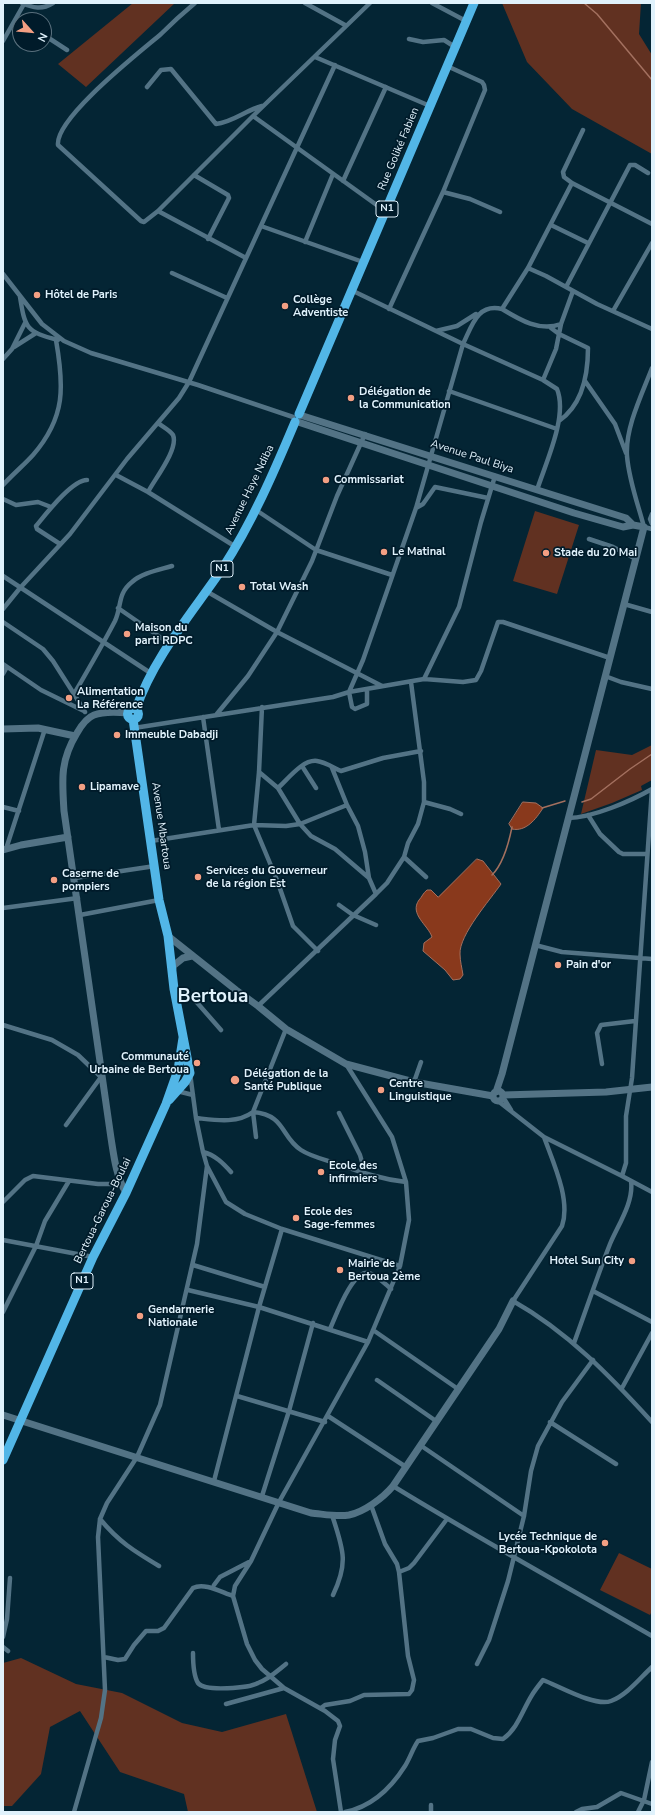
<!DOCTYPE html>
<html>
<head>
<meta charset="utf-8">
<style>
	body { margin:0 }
	#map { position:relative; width:655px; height:1815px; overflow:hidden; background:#042534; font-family:"Nunito Sans",sans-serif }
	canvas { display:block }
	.frame { position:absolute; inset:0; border:4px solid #e0f2fc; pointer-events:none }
	.north { position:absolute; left:12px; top:12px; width:40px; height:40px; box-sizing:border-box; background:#001b2a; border:1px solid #5a717e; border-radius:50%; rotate:117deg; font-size:11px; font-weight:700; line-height:16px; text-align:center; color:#e0f2fc }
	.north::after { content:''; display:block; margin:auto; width:14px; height:18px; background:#f39f83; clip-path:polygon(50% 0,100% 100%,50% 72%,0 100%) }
</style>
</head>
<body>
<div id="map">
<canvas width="655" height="1815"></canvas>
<div class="frame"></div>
<div class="north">N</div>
</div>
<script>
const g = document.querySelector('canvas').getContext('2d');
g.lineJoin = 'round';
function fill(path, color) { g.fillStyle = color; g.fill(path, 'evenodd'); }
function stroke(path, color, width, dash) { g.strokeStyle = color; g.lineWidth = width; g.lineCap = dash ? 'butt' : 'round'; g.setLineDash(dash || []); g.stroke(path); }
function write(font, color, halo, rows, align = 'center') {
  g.font = font + ' "Nunito Sans",sans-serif'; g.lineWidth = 3.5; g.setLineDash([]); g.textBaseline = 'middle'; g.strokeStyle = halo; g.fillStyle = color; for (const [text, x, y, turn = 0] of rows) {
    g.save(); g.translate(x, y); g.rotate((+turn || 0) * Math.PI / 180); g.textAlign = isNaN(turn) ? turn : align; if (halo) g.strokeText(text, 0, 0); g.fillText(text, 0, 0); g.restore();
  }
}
fill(new Path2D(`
	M 133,3 L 175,3 L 86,87 L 58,64 Z
	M 502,3 L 641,3 L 639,34 L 652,55 L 652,154 L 572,109 L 527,62 Z
	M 535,511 L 579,525 L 557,594 L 513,581 Z
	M 652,745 L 652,780 L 641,786 L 642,790 L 612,803 L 581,814 L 596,750 L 632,755 Z
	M 619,1553 L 652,1569 L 652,1611 L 650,1615 L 600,1590 Z
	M 21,1658 L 76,1684 L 122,1693 L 182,1723 L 222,1732 L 286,1714 L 317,1812 L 188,1812 L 184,1794 L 120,1772 L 80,1711 L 50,1727 L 41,1774 L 12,1806 L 3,1806 L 3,1663 Z`), '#613121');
const water = new Path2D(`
	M 523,802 L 536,803 L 543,808 C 536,819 526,832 512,829 L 509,824 Z
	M 477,859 L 483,861 L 501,884 C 490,900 459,935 460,954 C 460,961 462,968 463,975 L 460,979 L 453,980 L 445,970 L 423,951 L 424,943 L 432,937 C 428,925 409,914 419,900 C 422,897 423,893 427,890 L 431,890 L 438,897 Z`);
fill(water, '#89391c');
stroke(water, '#a3705f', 1);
stroke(new Path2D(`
	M 584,3 L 597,14 L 652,80
	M 582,802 L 591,799 L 630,769 L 652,754
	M 542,808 L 565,801
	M 492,875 C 503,864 509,842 512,827`), '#a3705f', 1.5);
stroke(new Path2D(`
	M 22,3 C 33,8 42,10 53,3
	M 195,3 C 183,13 172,23 161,34 C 140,52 55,118 58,145 L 141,221 L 144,222 L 158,211 L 253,116
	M 305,3 L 345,25
	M 370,3 L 253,116 L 385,211
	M 432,3 L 466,21
	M 44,35 L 67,50
	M 409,39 L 423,42 L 444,40 L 455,47
	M 3,41 L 24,4
	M 315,57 L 430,106
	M 147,87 L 161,70 L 171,69 L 216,124 C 233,122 246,110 262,106
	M 194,175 L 228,195 L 229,198 L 208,239
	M 343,181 L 386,87
	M 572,183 L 564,177 L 563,172 L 583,130
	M 443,192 L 470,199 L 500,212
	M 158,211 L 246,258
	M 551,225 L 588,243
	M 261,226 L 363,262
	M 305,242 L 333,174
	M 528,268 L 546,276 L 597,304 L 652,329
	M 172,273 L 227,298
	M 3,274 L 42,324 L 64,341 L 91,353 L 198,385 L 293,417
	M 566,287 L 630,165 L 635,165 L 648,173
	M 351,290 L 463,344 C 472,326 477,303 502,309 L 528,268 L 572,183 L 652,224
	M 20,297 C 25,328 26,332 58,340
	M 389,309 L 443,192 L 485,90 L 484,85 L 482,82 L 447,66
	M 502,309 C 520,320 540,332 561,324
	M 613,311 L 652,243
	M 551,328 L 559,334 L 588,348 C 588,375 582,405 559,421
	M 436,331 L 457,326 L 476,314
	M 14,347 L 36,333
	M 3,359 L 12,349 L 25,323
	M 652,368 C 642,394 625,428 627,456 C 629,481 638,504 644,527 L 652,529
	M 543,380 L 556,349 L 561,324 L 573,291
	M 585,381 L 615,424 L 626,453
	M 449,391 L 557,429
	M 116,475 L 148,492 L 236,547
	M 3,485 C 13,474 24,465 33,455 C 66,417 64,386 56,340
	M 148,492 C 154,480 179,449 173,435 C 170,430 163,427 158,423
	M 3,499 L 16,505 L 38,502 L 51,507
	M 416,508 L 423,504 L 435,487 L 488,498
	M 256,510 L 316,550 L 392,575
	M 652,514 L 650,519 L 652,524
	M 589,539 L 613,547 L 636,559
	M 60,544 L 37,529 L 36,526 C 46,514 72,480 87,480
	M 3,576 L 152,674
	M 206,591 L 277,632 L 382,686
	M 624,604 L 652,612
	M 118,608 L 170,644
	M 3,609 L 20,588 L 70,534 L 127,459 L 179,398 L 189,382 L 335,65
	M 3,622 L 43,649 L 53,661 L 74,694
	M 3,664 L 41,690 L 84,711
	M 3,674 L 7,667
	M 605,676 L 621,682 L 652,689
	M 424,679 L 463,682 L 476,680 L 481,671 L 498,622 L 503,622 L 610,658
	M 367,690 L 367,704 L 355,709 L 352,707 L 349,692 L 363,660 L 416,508 L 463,344 L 543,380 L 557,389 C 568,416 546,462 537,490
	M 262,707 L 259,772 L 254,825 L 277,880 L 293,926 L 318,951
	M 85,712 L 74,694 C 88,670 102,646 115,621 C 122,606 117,594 132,582 C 142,573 159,570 172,566
	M 216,715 L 248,676 L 277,632 L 312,561 L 337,496 L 365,434
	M 203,717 L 219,830
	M 134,728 L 333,697 L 349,692 L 424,679 L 459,607 L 481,522 L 495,476
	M 302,766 L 316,788
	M 332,768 L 347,805 L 358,826 L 365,852 L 369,878 L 376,894
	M 259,772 L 278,788 L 300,824 L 311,836 L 335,849 L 369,878
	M 278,788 C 288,779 303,759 317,761 C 325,762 334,768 341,771 L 383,758 L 421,751
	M 424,802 L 450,809 L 461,814
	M 3,807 L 19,811
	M 588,815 L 600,834 L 619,852 L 623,854 L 647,854
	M 568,818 C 592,818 631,801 652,789
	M 151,841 L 254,825 L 286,826 L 300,824 L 347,805
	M 6,849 L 45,729
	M 404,857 L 426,877
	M 75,878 L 155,866
	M 339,905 L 353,915 L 376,925
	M 3,908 L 78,898
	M 80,915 L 159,900
	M 535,945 L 562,952 L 652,959
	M 174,989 L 193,998 L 221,1030
	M 258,1006 L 376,894 L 387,883 L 404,857 L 408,843 L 418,824 L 424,802 L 424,782 L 411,682
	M 3,1025 L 52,1040 L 78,1055 L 101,1077
	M 602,1064 L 597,1033 L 601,1025 L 635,1021
	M 178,1070 L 190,1073 L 196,1118 L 203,1152 L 207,1166 L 226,1202 L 245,1214 L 282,1229 L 400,1266
	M 414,1082 L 421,1062
	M 177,1091 L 193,1095
	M 503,1097 L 511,1110
	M 498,1101 L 544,1137 L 622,1176 L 652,1192
	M 339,1113 L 360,1155 L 362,1162 L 360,1172
	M 196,1118 C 215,1120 237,1124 253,1112 L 286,1029
	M 66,1125 L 101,1077
	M 256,1137 L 253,1112 C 286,1115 280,1136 301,1150 C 310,1156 322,1159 332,1162 C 358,1171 379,1179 406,1182
	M 544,1137 C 553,1162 571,1200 562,1226 L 513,1301 C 568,1332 610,1376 652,1422
	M 203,1152 C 215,1155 223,1163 231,1172
	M 622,1176 L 626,1163 L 626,1116 L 632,1078 L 652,789
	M 3,1202 L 25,1180 L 33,1176 L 98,1184 L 121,1184
	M 3,1240 L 93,1257
	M 193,1265 L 265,1287
	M 188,1290 L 259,1307 L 368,1342
	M 593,1291 L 652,1322
	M 3,1312 L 36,1246 L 45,1221 L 69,1181
	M 330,1329 C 336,1316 352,1270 369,1273 C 377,1275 385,1284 391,1289
	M 373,1330 L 458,1389
	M 574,1343 C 586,1310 597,1277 610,1244 C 618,1225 634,1202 631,1181
	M 377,1380 L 436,1421
	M 622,1388 L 652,1333
	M 237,1396 L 325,1422
	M 328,1416 L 406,1467
	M 550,1422 L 616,1464
	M 420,1445 L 524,1516
	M 214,1481 L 259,1307 L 282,1229
	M 393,1486 C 478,1538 565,1586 652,1636
	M 262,1496 L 289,1411 L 313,1323
	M 332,1515 C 343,1549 349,1562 333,1595
	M 100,1519 C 119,1542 134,1551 159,1566
	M 399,1572 L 409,1568 L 414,1563 L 447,1519
	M 214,1585 L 220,1577 L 249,1562
	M 3,1637 L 7,1619 L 10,1578
	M 3,1647 L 8,1651
	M 193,1653 C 193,1662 193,1675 198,1683 C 205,1692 249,1688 258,1683 C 269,1679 277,1671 286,1664
	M 104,1657 L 118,1660 L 125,1659 L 134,1645 L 146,1631 L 158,1631 L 164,1628 L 193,1588 C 204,1582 221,1592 233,1596
	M 477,1664 L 489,1640 L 508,1581 L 524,1516 L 531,1471 L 538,1446 L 562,1402 L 593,1360
	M 226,1704 L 284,1688
	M 323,1710 L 321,1708 L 325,1705 L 350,1701 L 364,1695 L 409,1694 L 412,1690 L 414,1680 L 408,1656 L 399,1572 L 397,1564 L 385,1544 L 371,1505
	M 431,1805 L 431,1812
	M 74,1812 L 101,1718 L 105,1690 L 98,1537 L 100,1519 L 107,1503 L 137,1457 L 160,1405 L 197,1244 L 207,1166
	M 341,1812 L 333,1759 L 335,1740 L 340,1726 L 338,1721 L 325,1711 L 284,1688 L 262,1669 L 255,1660 L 247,1644 L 233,1596 L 235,1586 L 251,1561 L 279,1502 L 368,1342 L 400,1266 L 409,1220 L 406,1182 L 392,1137 L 346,1064
	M 345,1812 C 371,1807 391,1788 405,1766 C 410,1758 413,1748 418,1741 L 433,1738 L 458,1729 L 471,1729 L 493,1738 L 503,1739 C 518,1728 522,1711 532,1695 C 535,1690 539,1685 543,1680 C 559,1686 595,1707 611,1701 C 627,1695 640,1678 652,1667
	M 576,1812 L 582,1809 L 597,1807 L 621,1793 L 652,1804
	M 638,1812 L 644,1800 L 652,1762`), '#537385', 4.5);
stroke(new Path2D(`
	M 300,415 L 626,518 L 633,525
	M 298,422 L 574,513 L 623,527 L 633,525 L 644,527 L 502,1074 L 496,1092
	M 3,729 L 38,728 L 75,736
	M 3,850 L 21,845 L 68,837
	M 168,936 L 236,990 L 258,1006 L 286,1029 L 346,1064 L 414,1082 L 493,1096
	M 173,968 L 173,966 L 183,958 L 192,956
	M493 1096a5 5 0 1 1 10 0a5 5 0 1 1-10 0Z
	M 503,1095 L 606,1092 L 652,1087
	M 126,1193 C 116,1176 114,1157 111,1138 L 64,811 C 62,779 60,761 77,733 C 81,726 86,718 94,715 C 104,711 117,712 128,713
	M 3,1415 L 311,1513 C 323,1514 337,1517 349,1515 C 364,1512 383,1498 393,1486 L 499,1329 L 513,1301`), '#537385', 7);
stroke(new Path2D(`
	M 299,414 L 474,3
	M127.5 714a5.5 5.5 0 1 1 11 0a5.5 5.5 0 1 1-11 0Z
	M 136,709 C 153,658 192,613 222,569 C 252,523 274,472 295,422
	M 133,719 L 159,900 L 168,936 L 174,989 L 190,1073 L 185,1082 L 169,1100
	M 3,1460 L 93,1257 L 126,1193 L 166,1104 L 178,1070 L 183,1038`), '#52b6e7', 9);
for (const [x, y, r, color] of [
	[37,295,4,"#f39f83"],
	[285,306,4,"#f39f83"],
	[351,398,4,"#f39f83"],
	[326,480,4,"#f39f83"],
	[384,552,4,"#f39f83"],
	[546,553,4,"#f39f83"],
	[242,587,4,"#f39f83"],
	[127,634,4,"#f39f83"],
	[69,698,4,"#f39f83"],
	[117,735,4,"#f39f83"],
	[82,787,4,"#f39f83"],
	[198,877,4,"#f39f83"],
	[54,880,4,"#f39f83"],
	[558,965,4,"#f39f83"],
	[197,1063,4,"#f39f83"],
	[235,1080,5,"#f39f83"],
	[381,1090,4,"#f39f83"],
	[321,1172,4,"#f39f83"],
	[296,1218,4,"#f39f83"],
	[632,1261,4,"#f39f83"],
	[340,1270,4,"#f39f83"],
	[140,1316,4,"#f39f83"],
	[605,1543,4,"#f39f83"]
]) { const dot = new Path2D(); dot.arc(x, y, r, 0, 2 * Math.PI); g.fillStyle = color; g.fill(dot); stroke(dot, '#001b2a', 1.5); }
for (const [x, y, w] of [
	[387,209,22],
	[222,569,22],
	[82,1281,22]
]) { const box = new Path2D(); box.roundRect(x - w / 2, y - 8, w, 16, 3); g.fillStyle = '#001b2a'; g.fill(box); stroke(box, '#e0f2fc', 1); }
write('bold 10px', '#e0f2fc', null, [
	["N1",387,209],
	["N1",222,569],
	["N1",82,1281]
]);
write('11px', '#e0f2fc', '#001b2a', [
	["Rue Goliké Fabien",399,149,-67],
	["Avenue Paul Biya",472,457,18],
	["Avenue Haye Ndiba",250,490,-64],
	["Avenue Mbartoua",161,826,82],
	["Bertoua-Garoua-Boulai",103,1211,-64]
]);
write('bold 11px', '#e0f2fc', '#001b2a', [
	["Hôtel de Paris",45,295],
	["Collège",293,300],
	["Adventiste",293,313],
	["Délégation de",359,392],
	["la Communication",359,405],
	["Commissariat",334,480],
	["Le Matinal",392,552],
	["Stade du 20 Mai",554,553],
	["Total Wash",250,587],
	["Maison du",135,628],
	["parti RDPC",135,641],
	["Alimentation",77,692],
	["La Référence",77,705],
	["Immeuble Dabadji",125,735],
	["Lipamave",90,787],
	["Services du Gouverneur",206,871],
	["de la région Est",206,884],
	["Caserne de",62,874],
	["pompiers",62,887],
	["Pain d'or",566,965],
	["Communauté",189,1057,"right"],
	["Urbaine de Bertoua",189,1070,"right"],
	["Délégation de la",244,1074],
	["Santé Publique",244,1087],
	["Centre",389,1084],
	["Linguistique",389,1097],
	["Ecole des",329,1166],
	["infirmiers",329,1179],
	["Ecole des",304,1212],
	["Sage-femmes",304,1225],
	["Hotel Sun City",624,1261,"right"],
	["Mairie de",348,1264],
	["Bertoua 2ème",348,1277],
	["Gendarmerie",148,1310],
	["Nationale",148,1323],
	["Lycée Technique de",597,1537,"right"],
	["Bertoua-Kpokolota",597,1550,"right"]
], 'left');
write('bold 19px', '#e0f2fc', '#001b2a', [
	["Bertoua",213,997]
]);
</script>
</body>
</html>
